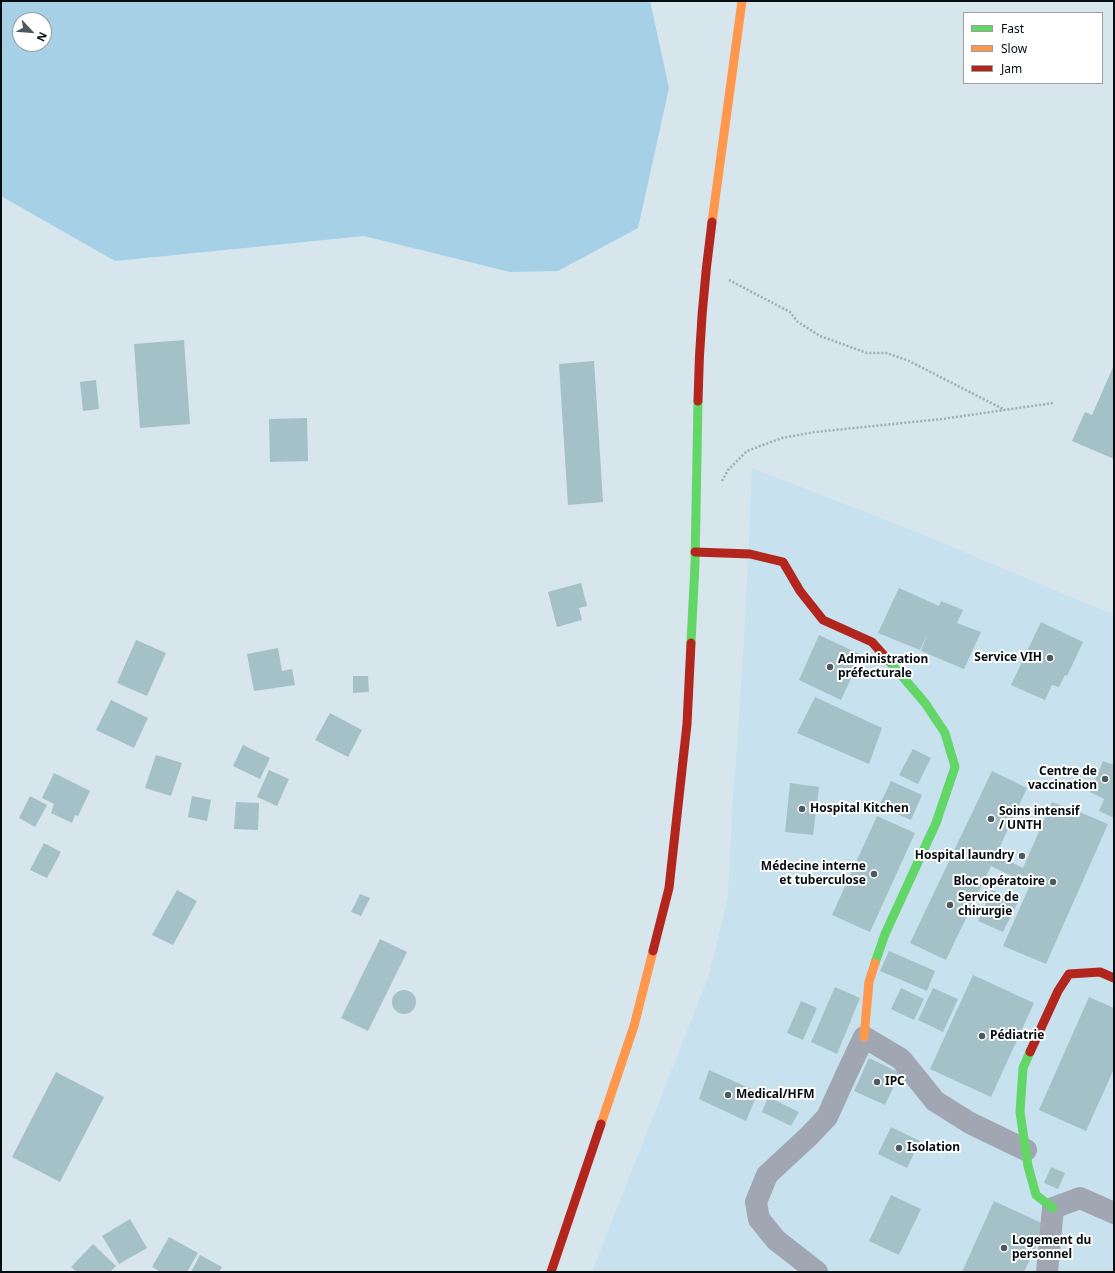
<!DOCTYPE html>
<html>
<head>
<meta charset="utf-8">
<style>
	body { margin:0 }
	#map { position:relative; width:1115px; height:1273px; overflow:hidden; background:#d7e5ed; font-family:"Noto Sans",sans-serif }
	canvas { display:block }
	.frame { position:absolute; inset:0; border:2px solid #050d11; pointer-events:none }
	.legend { position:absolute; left:963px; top:12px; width:140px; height:72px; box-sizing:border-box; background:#fff; border:1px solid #9b9ea0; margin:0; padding:5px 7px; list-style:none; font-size:12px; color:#050d11 }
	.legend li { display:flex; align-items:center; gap:8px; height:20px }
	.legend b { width:20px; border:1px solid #9b9ea0 }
	.north { position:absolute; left:12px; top:12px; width:40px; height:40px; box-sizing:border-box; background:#fff; border:1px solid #9b9ea0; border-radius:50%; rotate:116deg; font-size:11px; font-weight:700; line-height:16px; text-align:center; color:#050d11 }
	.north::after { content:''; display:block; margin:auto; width:14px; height:18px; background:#4e595e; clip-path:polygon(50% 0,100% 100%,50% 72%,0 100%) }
</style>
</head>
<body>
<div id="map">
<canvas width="1115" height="1273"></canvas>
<div class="frame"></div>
<ul class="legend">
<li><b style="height:5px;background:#63d668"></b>Fast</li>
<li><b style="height:5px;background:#ff974d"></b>Slow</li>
<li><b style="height:5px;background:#b3261e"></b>Jam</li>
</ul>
<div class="north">N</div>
</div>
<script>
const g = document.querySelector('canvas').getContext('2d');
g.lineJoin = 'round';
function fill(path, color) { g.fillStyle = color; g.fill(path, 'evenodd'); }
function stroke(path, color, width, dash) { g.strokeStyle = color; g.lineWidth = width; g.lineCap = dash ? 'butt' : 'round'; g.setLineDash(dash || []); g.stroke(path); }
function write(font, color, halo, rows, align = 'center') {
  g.font = font + ' "Noto Sans",sans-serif'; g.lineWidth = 4; g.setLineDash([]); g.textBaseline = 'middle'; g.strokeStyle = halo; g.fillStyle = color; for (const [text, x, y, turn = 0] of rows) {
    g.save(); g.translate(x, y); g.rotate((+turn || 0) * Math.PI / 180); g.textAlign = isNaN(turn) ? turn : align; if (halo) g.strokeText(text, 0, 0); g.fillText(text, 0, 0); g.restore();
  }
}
fill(new Path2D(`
	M 752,468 L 919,533 L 1114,615 L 1114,1272 L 592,1272 L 709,975 L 728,897 L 733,794 L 738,734 L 747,584 Z`), '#c8e1ef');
fill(new Path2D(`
	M 1,1 L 650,1 L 669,88 L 638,228 L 558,271 L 510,272 L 364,236 L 115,261 L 1,196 ZM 20,20 L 44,20 L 44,44 L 20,44 Z`), '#a6d0e5');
fill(new Path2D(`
	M 184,340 L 190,424 L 140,428 L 134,344 Z
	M 594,361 L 603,502 L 568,505 L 559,364 Z
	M 1114,365 L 1114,459 L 1072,441 L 1085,412 L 1092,415 Z
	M 96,380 L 99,409 L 83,411 L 80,382 Z
	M 307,418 L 308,461 L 270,462 L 269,419 Z
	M 581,583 L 587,606 L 579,608 L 582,620 L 557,627 L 548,592 Z
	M 899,588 L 939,606 L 941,601 L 963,610 L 957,623 L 981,632 L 964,669 L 921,651 L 927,635 L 920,650 L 878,633 Z
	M 1041,622 L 1083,642 L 1067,676 L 1065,675 L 1059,687 L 1052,685 L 1045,700 L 1011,685 Z
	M 819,635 L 862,655 L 841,700 L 799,680 Z
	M 136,640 L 166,653 L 147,696 L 117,683 Z
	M 278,648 L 282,671 L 292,669 L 295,685 L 254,691 L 247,654 Z
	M 353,676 L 368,676 L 369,692 L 353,693 Z
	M 815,697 L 882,728 L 869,764 L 797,733 Z
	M 111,700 L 148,718 L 134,748 L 96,730 Z
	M 330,713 L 362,730 L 348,757 L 315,740 Z
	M 243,745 L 270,758 L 260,779 L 233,766 Z
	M 913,749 L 931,758 L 918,784 L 899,775 Z
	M 156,755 L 182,763 L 171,796 L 145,788 Z
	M 1103,761 L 1114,765 L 1114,818 L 1099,811 L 1104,799 L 1090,792 Z
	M 269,770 L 289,779 L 277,806 L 257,797 Z
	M 992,771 L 1027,788 L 996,855 L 1023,868 L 1052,802 L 1064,807 L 1065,806 L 1108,824 L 1046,964 L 1003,946 L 1030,885 L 991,866 L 946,960 L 910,943 Z
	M 54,773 L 90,791 L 78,816 L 75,815 L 72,823 L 51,813 L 54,804 L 42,798 Z
	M 891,781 L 922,795 L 911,820 L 879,806 Z
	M 790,783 L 819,787 L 813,835 L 785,832 Z
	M 30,796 L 47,805 L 35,827 L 19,818 Z
	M 192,796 L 211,800 L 207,821 L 188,817 Z
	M 236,802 L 259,803 L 258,830 L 234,829 Z
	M 877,816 L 915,833 L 870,932 L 832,915 Z
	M 44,843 L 61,852 L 47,878 L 30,870 Z
	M 177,890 L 197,901 L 173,945 L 152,935 Z
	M 992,890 L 1018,902 L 1003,932 L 978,921 Z
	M 360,894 L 370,898 L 361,916 L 351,912 Z
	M 380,939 L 407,952 L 368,1031 L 341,1018 Z
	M 889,951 L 935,971 L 927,991 L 880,971 Z
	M 973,975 L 1034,1003 L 991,1097 L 930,1069 Z
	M 835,987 L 860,998 L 837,1054 L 811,1042 Z
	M 901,988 L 924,999 L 914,1020 L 891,1009 Z
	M 933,988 L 958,999 L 943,1032 L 918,1020 Z
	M392 1002a12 12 0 1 1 24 0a12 12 0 1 1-24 0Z
	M 1089,997 L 1114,1008 L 1114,1069 L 1086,1131 L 1039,1110 Z
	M 801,1001 L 817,1008 L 803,1040 L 787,1033 Z
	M 869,1058 L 900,1073 L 885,1105 L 854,1091 Z
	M 709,1070 L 758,1092 L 746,1121 L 699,1099 Z
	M 56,1072 L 104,1097 L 60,1182 L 12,1157 Z
	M 768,1097 L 799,1112 L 791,1126 L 762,1112 Z
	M 891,1127 L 920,1141 L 907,1168 L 878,1154 Z
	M 1051,1167 L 1065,1173 L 1058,1189 L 1044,1183 Z
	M 891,1195 L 921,1209 L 899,1255 L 869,1241 Z
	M 994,1201 L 1046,1225 L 1024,1272 L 962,1272 Z
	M 130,1219 L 147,1248 L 119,1264 L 102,1236 Z
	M 169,1237 L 198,1253 L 187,1272 L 161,1272 L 152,1267 Z
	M 93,1244 L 116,1266 L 110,1272 L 77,1272 L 71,1267 Z
	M 200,1255 L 222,1267 L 219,1272 L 191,1272 Z`), '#a3c1c6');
stroke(new Path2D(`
	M 729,280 L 790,312 L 798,322 L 820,336 L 867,353 L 886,353 L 907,360 L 1005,410
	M 722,481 L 728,470 L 747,451 L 782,438 L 815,432 L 942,419 L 1053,403`), '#a3abb3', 2.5, [2, 2]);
stroke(new Path2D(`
	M 817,1272 L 776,1240 L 759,1219 L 756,1202 L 767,1175 L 809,1136 L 827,1117 L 846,1075 L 864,1037 L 901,1059 L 935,1101 L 970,1123 L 1026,1150
	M 1047,1272 L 1053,1208 L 1080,1198 L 1114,1213`), '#a0a7b2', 22);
stroke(new Path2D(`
	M 691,643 L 695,564 L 698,401
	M 875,963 L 885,934 L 936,823 L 955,767 L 945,733 L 925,703 L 889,661
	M 1030,1052 L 1023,1068 L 1020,1112 L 1028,1166 L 1036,1195 L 1053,1208`), '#63d668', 9);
stroke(new Path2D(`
	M 712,222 L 742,1
	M 864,1037 L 869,982 L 875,963
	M 601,1124 L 634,1026 L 653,951`), '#ff974d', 9);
stroke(new Path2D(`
	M 698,401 C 699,341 704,281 712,222
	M 695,552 L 750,554 L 783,562 L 800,591 L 823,620 L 872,642 L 889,661
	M 653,951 L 669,888 L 687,724 L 691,643
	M 1030,1052 L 1058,991 L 1069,974 L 1100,972 L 1114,978
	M 551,1272 L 601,1124`), '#b3261e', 9);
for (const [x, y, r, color] of [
	[1050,658,4,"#4e595e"],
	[830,667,4,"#4e595e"],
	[1105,779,4,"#4e595e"],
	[802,809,4,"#4e595e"],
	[991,819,4,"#4e595e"],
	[1022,856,4,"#4e595e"],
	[874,874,4,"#4e595e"],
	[1053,882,4,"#4e595e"],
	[950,905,4,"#4e595e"],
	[982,1036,4,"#4e595e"],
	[877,1082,4,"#4e595e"],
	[728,1095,4,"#4e595e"],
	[899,1148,4,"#4e595e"],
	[1004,1248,4,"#4e595e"]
]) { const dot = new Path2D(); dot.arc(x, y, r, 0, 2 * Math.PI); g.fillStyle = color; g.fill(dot); stroke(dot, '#fff', 1.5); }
write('bold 12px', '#050d11', '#fff', [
	["Service VIH",1042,658,"right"],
	["Administration",838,660],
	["préfecturale",838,674],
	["Centre de",1097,772,"right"],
	["vaccination",1097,786,"right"],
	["Hospital Kitchen",810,809],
	["Soins intensif",999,812],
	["/ UNTH",999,826],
	["Hospital laundry",1014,856,"right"],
	["Médecine interne",866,867,"right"],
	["et tuberculose",866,881,"right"],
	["Bloc opératoire",1045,882,"right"],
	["Service de",958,898],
	["chirurgie",958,912],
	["Pédiatrie",990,1036],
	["IPC",885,1082],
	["Medical/HFM",736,1095],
	["Isolation",907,1148],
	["Logement du",1012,1241],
	["personnel",1012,1255]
], 'left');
</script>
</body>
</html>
